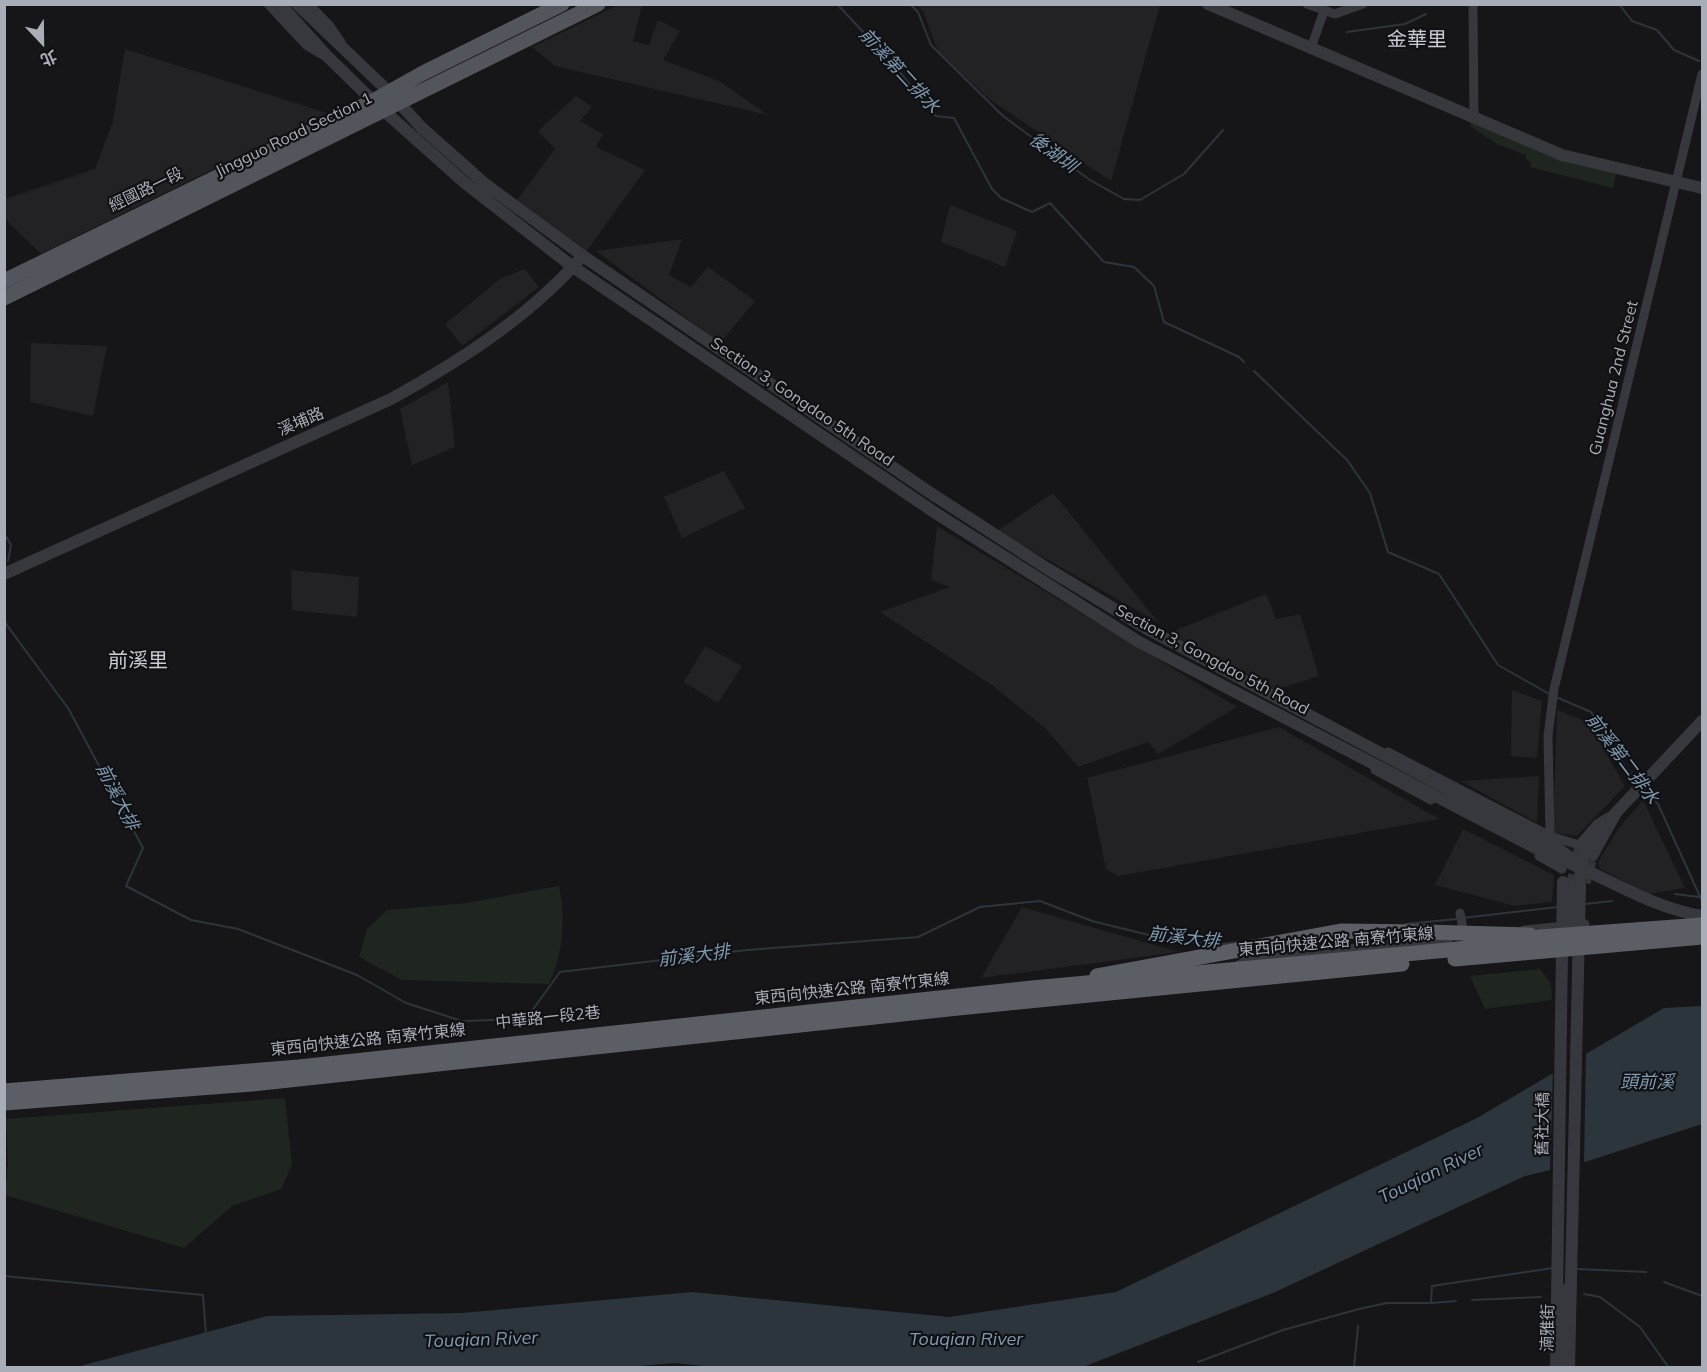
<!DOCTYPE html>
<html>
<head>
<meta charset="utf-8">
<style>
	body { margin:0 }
	#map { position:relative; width:1707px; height:1372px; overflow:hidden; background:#161618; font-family:Mulish,"Noto Sans TC",sans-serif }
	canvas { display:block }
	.frame { position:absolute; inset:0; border:6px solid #a8adb8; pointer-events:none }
	.north { position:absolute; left:12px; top:12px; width:60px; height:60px; -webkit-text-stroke:4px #111113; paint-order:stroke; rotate:158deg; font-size:16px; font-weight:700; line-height:24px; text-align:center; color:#a8adb8 }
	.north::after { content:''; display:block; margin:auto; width:21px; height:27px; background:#a8adb8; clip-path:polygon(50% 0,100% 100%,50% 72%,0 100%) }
</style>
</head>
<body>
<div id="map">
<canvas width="1707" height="1372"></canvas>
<div class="frame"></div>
<div class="north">北</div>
</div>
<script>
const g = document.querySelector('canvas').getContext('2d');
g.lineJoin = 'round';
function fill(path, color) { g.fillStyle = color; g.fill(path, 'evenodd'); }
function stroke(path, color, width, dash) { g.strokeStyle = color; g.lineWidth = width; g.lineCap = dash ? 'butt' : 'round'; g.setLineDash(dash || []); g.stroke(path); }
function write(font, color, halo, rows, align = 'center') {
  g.font = font + ' Mulish,"Noto Sans TC",sans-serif'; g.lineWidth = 4.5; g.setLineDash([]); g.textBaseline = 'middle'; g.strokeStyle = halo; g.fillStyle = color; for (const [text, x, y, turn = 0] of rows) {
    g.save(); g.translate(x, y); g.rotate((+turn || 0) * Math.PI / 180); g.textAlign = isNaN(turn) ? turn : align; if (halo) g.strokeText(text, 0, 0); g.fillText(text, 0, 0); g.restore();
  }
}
fill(new Path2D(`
	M 620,4 L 642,6 L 633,41 L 649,45 L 658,20 L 680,31 L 663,60 L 719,81 L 768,115 L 555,66 L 532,47 Z
	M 916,5 L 1160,5 L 1111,181 L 989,99 L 938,51 L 923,11 Z
	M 125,49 L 327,113 L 41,254 L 5,219 L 5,199 L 95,169 L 113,121 Z
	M 576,96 L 592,107 L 580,121 L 603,134 L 596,147 L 645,170 L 586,252 L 517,200 L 555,149 L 538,131 Z
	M 950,205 L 1017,231 L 1005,267 L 941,242 Z
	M 682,239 L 669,275 L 691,287 L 708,267 L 755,301 L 720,343 L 596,251 Z
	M 525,269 L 539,287 L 462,346 L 445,324 L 500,279 Z
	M 31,343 L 107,346 L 93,416 L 30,402 Z
	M 448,382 L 455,447 L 412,465 L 400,409 Z
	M 724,471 L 745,508 L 682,538 L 664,497 Z
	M 1053,493 L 1159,623 L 997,531 Z
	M 937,526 L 1237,707 L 1158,754 L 1148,742 L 1078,767 L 1046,729 L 992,685 L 880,612 L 950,587 L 931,580 Z
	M 291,570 L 359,577 L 357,617 L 292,610 Z
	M 1266,594 L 1276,619 L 1300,614 L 1319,676 L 1275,690 L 1169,633 Z
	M 705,646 L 742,666 L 718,703 L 684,682 Z
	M 1512,690 L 1542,701 L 1537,758 L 1511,756 Z
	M 1557,710 L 1588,722 L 1625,786 L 1577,836 L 1553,833 Z
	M 1279,727 L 1439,819 L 1118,876 L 1106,869 L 1087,778 Z
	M 1539,776 L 1537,823 L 1461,781 Z
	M 1643,800 L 1685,888 L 1648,894 L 1600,869 L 1598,862 L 1618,829 Z
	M 1463,829 L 1554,875 L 1552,902 L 1515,906 L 1435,885 Z
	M 1022,907 L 1179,952 L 981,978 Z`), '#222225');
fill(new Path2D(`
	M 1472,121 L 1616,174 L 1613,188 L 1530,167 L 1531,162 L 1526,159 L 1526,155 L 1497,144 L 1470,126 Z
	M 559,886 C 566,919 563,954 549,984 L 402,980 L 359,957 L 367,929 L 387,910 L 467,903 Z
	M 1540,969 L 1551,984 L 1552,1000 L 1485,1009 L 1470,976 Z
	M 285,1098 L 292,1165 L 281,1189 L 232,1206 L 184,1248 L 5,1195 L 8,1164 L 6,1119 Z`), '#1e261f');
fill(new Path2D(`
	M 1702,1006 L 1702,1124 L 1588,1161 L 1525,1176 L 1273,1293 L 1083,1367 L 722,1368 L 675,1363 L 615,1368 L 73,1368 L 267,1316 L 462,1313 L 692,1292 L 949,1317 L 1116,1292 L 1477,1118 L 1664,1008 Z`), '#2c353c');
fill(new Path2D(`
	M 1586,1051 L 1584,1165 L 1550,1173 L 1553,1070 Z`), '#161618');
stroke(new Path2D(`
	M 837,4 L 893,64 L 936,116 L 954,118 L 992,189 L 1001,198 L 1032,212 L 1050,203 L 1104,262 L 1134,267 L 1154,286 L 1164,322 L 1239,357 L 1244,362
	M 910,4 L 918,12 L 931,45 L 1003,116 L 1090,180 L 1124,199 L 1140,200 L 1184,174 L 1223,130
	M 1619,4 L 1632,21 L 1657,30 L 1674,50 L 1699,61
	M 1347,32 L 1405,24 L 1426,14
	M 1254,371 L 1347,460 L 1370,493 L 1388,552 L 1439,574 L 1498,665 L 1551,695
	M 4,533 L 11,545 L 8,561
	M 4,616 L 6,624 L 68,708 L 143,848 L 126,886 L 191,920 L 238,929 L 357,975 L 406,1003 L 462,1021 L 526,1019 L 560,972 L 747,950 L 918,937 L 980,907 L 1040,901 L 1092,921 L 1169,940 L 1215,945 L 1239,942
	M 1556,697 L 1591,712 L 1626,768 L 1639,783
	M 1645,789 L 1658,804 L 1702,901
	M 1675,894 L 1699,897
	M 1585,904 L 1612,901
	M 1462,918 L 1558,907
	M 1406,924 L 1457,919
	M 1577,1269 L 1646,1272
	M 4,1276 L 203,1295 L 206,1335
	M 1664,1282 L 1702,1296
	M 1584,1294 L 1600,1297 L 1640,1327 L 1669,1368
	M 1472,1300 L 1541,1297
	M 1431,1303 L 1456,1301
	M 1198,1362 L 1283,1330 L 1359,1309 L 1387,1303 L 1431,1303 L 1432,1286 L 1553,1268
	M 1354,1368 L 1358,1326`), '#2c353c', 2);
stroke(new Path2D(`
	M 1571,883 L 1579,845
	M 1586,883 L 1593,857`), '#333438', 9, [9, 4.5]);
stroke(new Path2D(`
	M 268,4 L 306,45 L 323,55
	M 309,4 L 330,26 L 341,42
	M 1307,4 L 1335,14 L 1363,4
	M 1473,4 L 1474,119
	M 1311,48 L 1324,11
	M 1388,752 L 1550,836 L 1579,845 L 1597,824 L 1608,817
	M 1375,770 L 1431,800
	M 1550,836 L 1548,736 L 1554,689 L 1702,74
	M 1539,856 L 1562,869
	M 1593,857 L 1617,814
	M 1460,913 L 1463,929
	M 1570,925 L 1571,883
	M 1524,930 L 1585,924
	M 1237,966 L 1249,959 L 1448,939
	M 1562,1368 L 1564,1289`), '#37383d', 9);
stroke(new Path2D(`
	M 280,4 L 327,56 L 373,101 L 465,183 L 573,267 L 937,514 L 1139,642 L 1549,855 C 1603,874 1645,906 1702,916
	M 297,4 L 389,92 L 422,128 L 484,183 L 583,256 L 929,492 L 1048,569 L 1149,630 L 1555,846 L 1572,859
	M 1208,4 L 1562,155 L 1702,188
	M 4,574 L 391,399 C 458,362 526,319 578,261
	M 1580,885 C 1580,864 1583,851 1596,834 L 1702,721`), '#37383d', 12);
stroke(new Path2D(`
	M 4,281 L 373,101 L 423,73 L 562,4
	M 4,298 L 598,4`), '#53555c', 15);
stroke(new Path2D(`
	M 1097,976 L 1342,931 L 1425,932`), '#5b5e65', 15);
stroke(new Path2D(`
	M 1556,1368 L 1563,882
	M 1569,1368 L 1580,885`), '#37383d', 12);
stroke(new Path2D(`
	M 1425,932 L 1530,935
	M 1455,959 L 1702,937
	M 4,1091 L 299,1067 L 1032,988 L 1448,950 L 1512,943 L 1539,937 L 1702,925
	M 4,1103 L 252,1084 L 958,1008 L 1402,964`), '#5b5e65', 15);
write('16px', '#a8adb8', '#111113', [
	["Jingguo Road Section 1",294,135,-26],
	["經國路一段",146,190,-26],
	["Guanghua 2nd Street",1614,378,-76],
	["Section 3, Gongdao 5th Road",802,402,34],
	["溪埔路",301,422,-23],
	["Section 3, Gongdao 5th Road",1212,660,28],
	["東西向快速公路 南寮竹東線",1336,942,-5],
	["東西向快速公路 南寮竹東線",852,989,-6],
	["中華路一段2巷",548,1018,-6],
	["東西向快速公路 南寮竹東線",368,1040,-6],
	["舊社大橋",1543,1124,-89],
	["湳雅街",1548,1328,-89]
]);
write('italic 18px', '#7f9bb3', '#111113', [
	["前溪第二排水",899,71,47],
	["後湖圳",1053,153,36],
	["前溪第二排水",1622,759,53],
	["前溪大排",117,797,63],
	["前溪大排",1184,938,7],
	["前溪大排",694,956,-7],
	["頭前溪",1647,1083],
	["Touqian River",1431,1174,-26],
	["Touqian River",481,1340,-2],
	["Touqian River",966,1340]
]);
write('20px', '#c9ccd4', '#111113', [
	["金華里",1417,40],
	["前溪里",138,661]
]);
</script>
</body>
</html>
